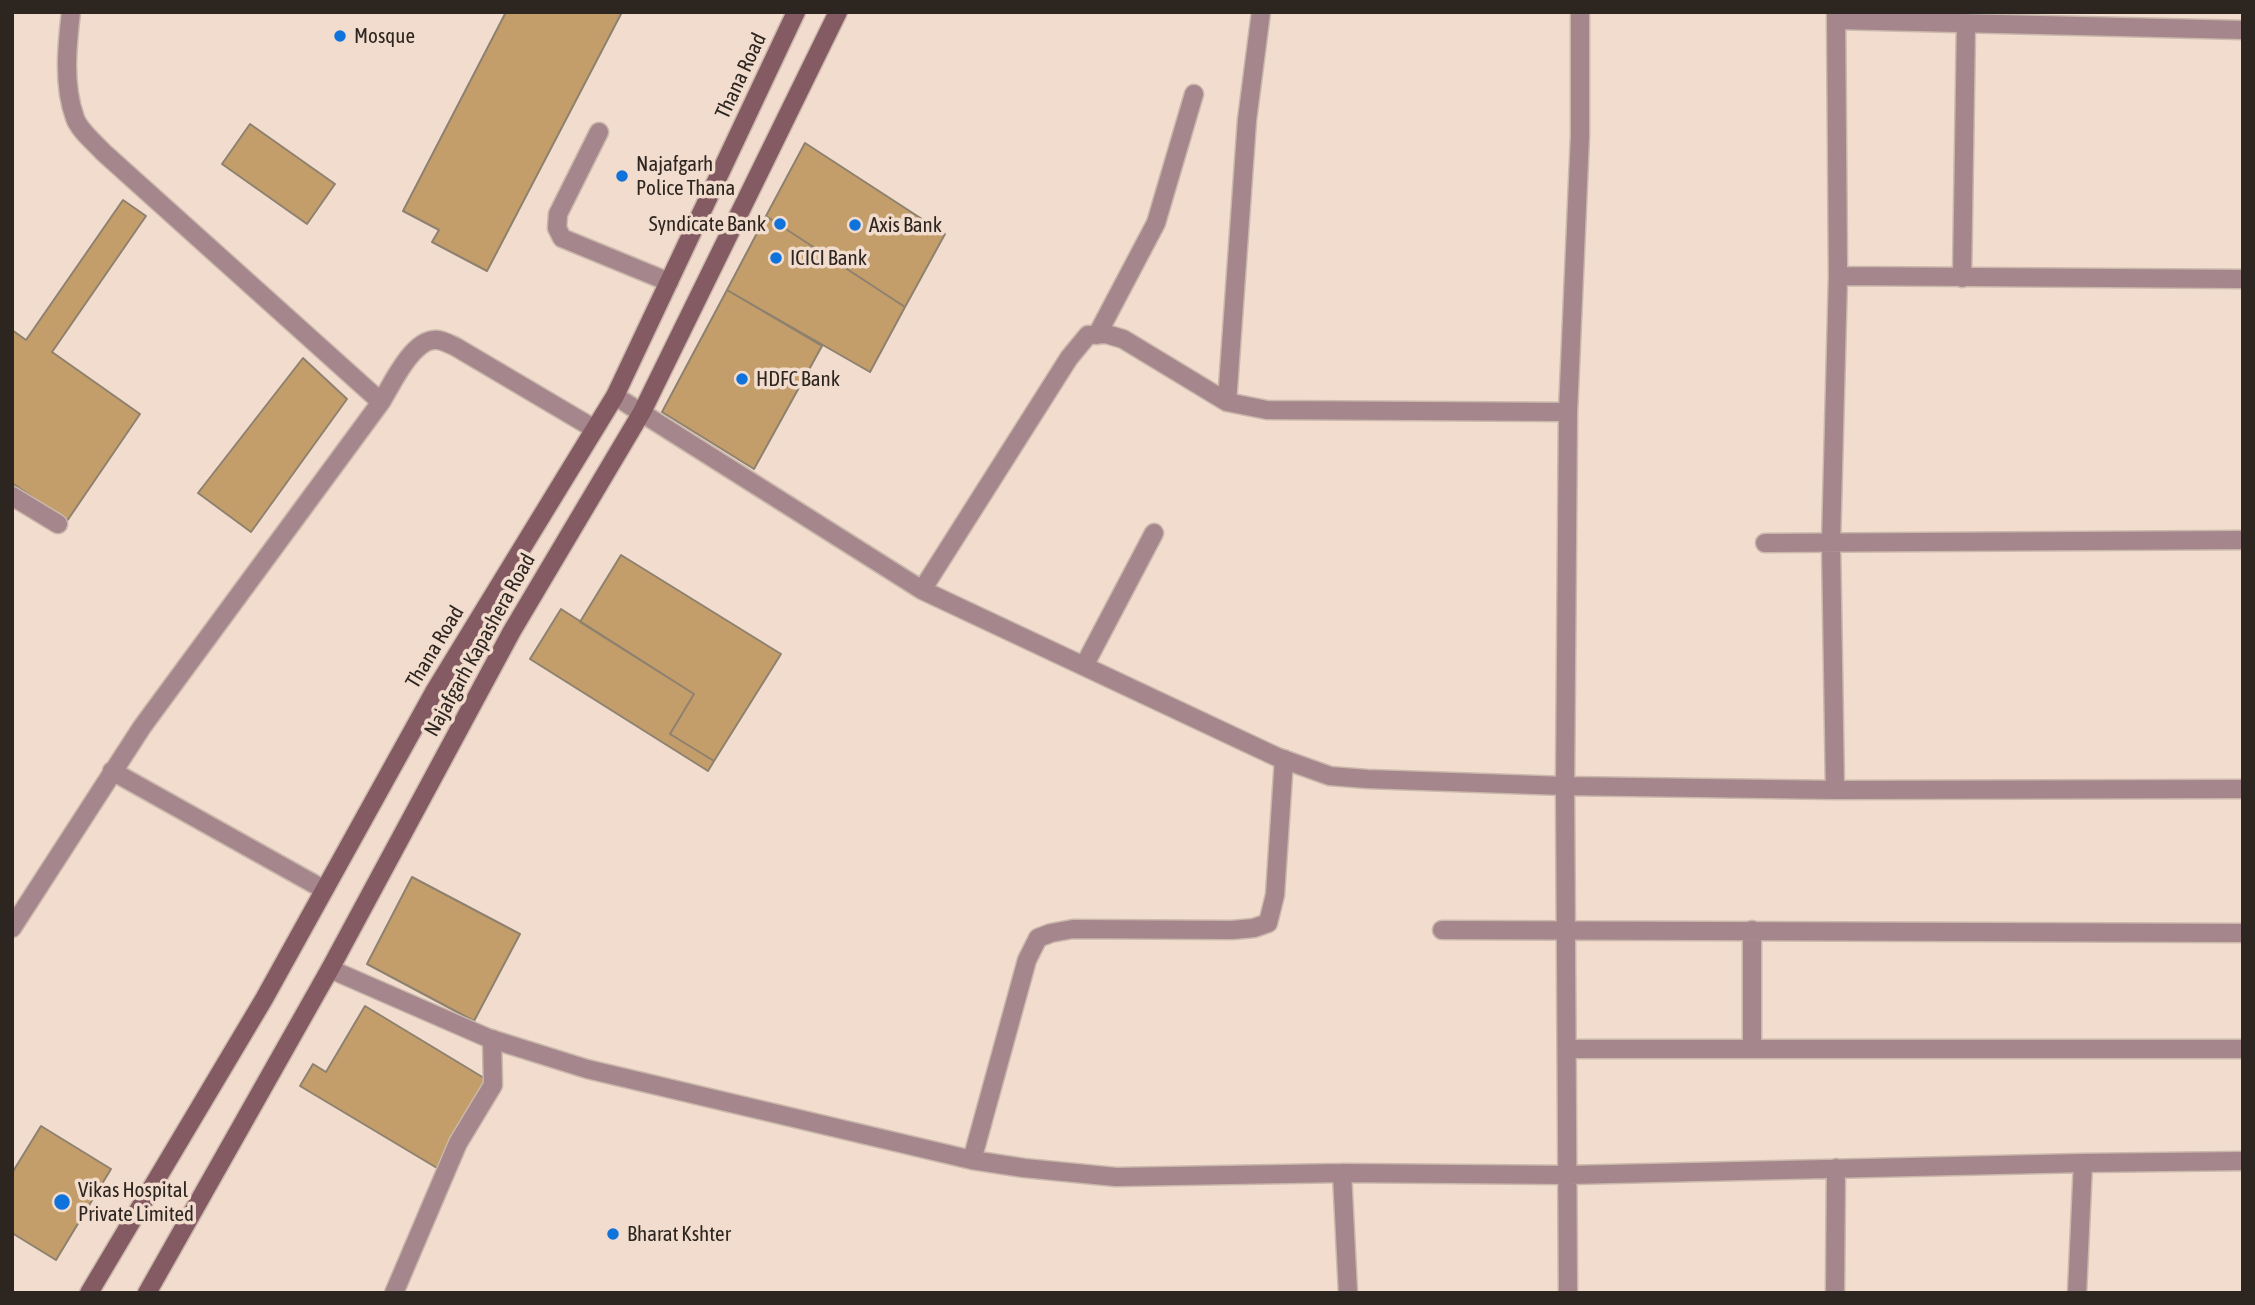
<!DOCTYPE html>
<html>
<head>
<meta charset="utf-8">
<style>
	body { margin:0 }
	#map { position:relative; width:2255px; height:1305px; overflow:hidden; background:#f1dcce; font-family:"Asap Condensed",sans-serif }
	canvas { display:block }
	.frame { position:absolute; inset:0; border:14px solid #2d2620; pointer-events:none }
</style>
</head>
<body>
<div id="map">
<canvas width="2255" height="1305"></canvas>
<div class="frame"></div>
</div>
<script>
const g = document.querySelector('canvas').getContext('2d');
g.lineJoin = 'round';
function fill(path, color) { g.fillStyle = color; g.fill(path, 'evenodd'); }
function stroke(path, color, width, dash) { g.strokeStyle = color; g.lineWidth = width; g.lineCap = dash ? 'butt' : 'round'; g.setLineDash(dash || []); g.stroke(path); }
function write(font, color, halo, rows, align = 'center') {
  g.font = font + ' "Asap Condensed",sans-serif'; g.lineWidth = 7; g.setLineDash([]); g.textBaseline = 'middle'; g.strokeStyle = halo; g.fillStyle = color; for (const [text, x, y, turn = 0] of rows) {
    g.save(); g.translate(x, y); g.rotate((+turn || 0) * Math.PI / 180); g.textAlign = isNaN(turn) ? turn : align; if (halo) g.strokeText(text, 0, 0); g.fillText(text, 0, 0); g.restore();
  }
}
const building = new Path2D(`
	M 506,12 L 622,12 L 487,271 L 432,242 L 439,230 L 403,211 Z
	M 250,124 L 335,184 L 307,224 L 222,164 Z
	M 805,143 L 945,234 L 905,307 L 766,216 Z
	M 123,200 L 146,216 L 52,352 L 140,414 L 67,521 L 12,483 L 12,330 L 26,340 Z
	M 766,216 L 905,307 L 870,372 L 727,290 Z
	M 727,290 L 822,346 L 754,469 L 662,412 Z
	M 303,358 L 347,399 L 251,532 L 198,493 Z
	M 621,555 L 781,654 L 714,761 L 670,734 L 694,694 L 580,622 Z
	M 561,609 L 694,694 L 670,734 L 714,761 L 708,771 L 530,659 Z
	M 412,877 L 520,934 L 474,1021 L 367,964 Z
	M 365,1006 L 489,1081 L 437,1168 L 300,1086 L 313,1064 L 326,1072 Z
	M 41,1126 L 111,1169 L 56,1260 L 12,1233 L 12,1173 Z`);
fill(building, '#c49e6a');
stroke(building, '#8e816f', 2);
const lane = new Path2D(`
	M 599,132 L 558,214 L 557,228 L 562,238 L 669,282
	M 394,1293 L 458,1143 L 493,1085 L 492,1039`);
const street = new Path2D(`
	M 71,12 C 67,46 63,85 75,118 C 79,130 94,142 103,152 L 381,402
	M 1837,20 L 2243,30
	M 1838,276 L 2243,279
	M 1962,278 L 1966,23
	M 1097,335 L 1156,223 L 1194,94
	M 615,396 L 922,590 L 1277,757 L 1330,776 L 1367,779 L 1565,786 L 1835,790 L 2243,789
	M 1227,402 L 1247,120 L 1261,12
	M 12,496 L 58,524
	M 1765,543 L 2243,540
	M 922,590 L 1069,358 L 1088,335 L 1106,334 L 1123,339 L 1227,402 L 1267,410 L 1568,412
	M 1084,666 L 1154,533
	M 112,771 L 323,889
	M 1835,790 L 1831,543 L 1838,276 L 1836,12
	M 12,928 L 142,727 L 381,402 C 392,384 412,341 434,340 C 441,339 449,344 456,347 L 593,428
	M 1442,930 L 2243,933
	M 1752,930 L 1752,1049
	M 330,969 L 488,1038 L 587,1069 L 972,1160 L 1024,1168 L 1116,1177 L 1342,1173 L 1568,1175 L 2083,1163 L 2243,1161
	M 1567,1049 L 2243,1049
	M 972,1160 L 1027,960 L 1038,938 L 1051,933 L 1073,929 L 1232,930 L 1254,928 L 1268,923 L 1275,895 L 1284,759
	M 1342,1173 L 1348,1293
	M 1568,1293 L 1565,786 L 1568,412 L 1580,136 L 1580,12
	M 1835,1293 L 1836,1168
	M 2077,1293 L 2083,1163`);
const secondary = new Path2D(`
	M 89,1293 L 264,999 L 434,692 L 615,396 L 796,12
	M 147,1293 L 330,969 L 512,631 L 642,412 L 838,12`);
stroke(lane, '#cab8ab', 21);
stroke(street, '#cab8ab', 21);
stroke(secondary, '#cab8ab', 21);
stroke(lane, '#a4868c', 18);
stroke(street, '#a4868c', 18);
stroke(secondary, '#855b63', 18);
for (const [x, y, r, color] of [
	[340,36,7,"#1073dc"],
	[622,176,7,"#1073dc"],
	[780,224,7,"#1073dc"],
	[855,225,7,"#1073dc"],
	[776,258,7,"#1073dc"],
	[742,379,7,"#1073dc"],
	[62,1202,9,"#1073dc"],
	[613,1234,7,"#1073dc"]
]) { const dot = new Path2D(); dot.arc(x, y, r, 0, 2 * Math.PI); g.fillStyle = color; g.fill(dot); stroke(dot, '#f1dcce', 2.5); }
write('21px', '#2d2620', '#f1dcce', [
	["Mosque",354,36],
	["Najafgarh",636,164],
	["Police Thana",636,188],
	["Syndicate Bank",766,224,"right"],
	["Axis Bank",869,225],
	["ICICI Bank",790,258],
	["HDFC Bank",756,379],
	["Vikas Hospital",78,1190],
	["Private Limited",78,1214],
	["Bharat Kshter",627,1234]
], 'left');
write('21px', '#2d2620', '#f1dcce', [
	["Thana Road",741,76,-65],
	["Najafgarh Kapashera Road",480,645,-61],
	["Thana Road",435,647,-59]
]);
</script>
</body>
</html>
